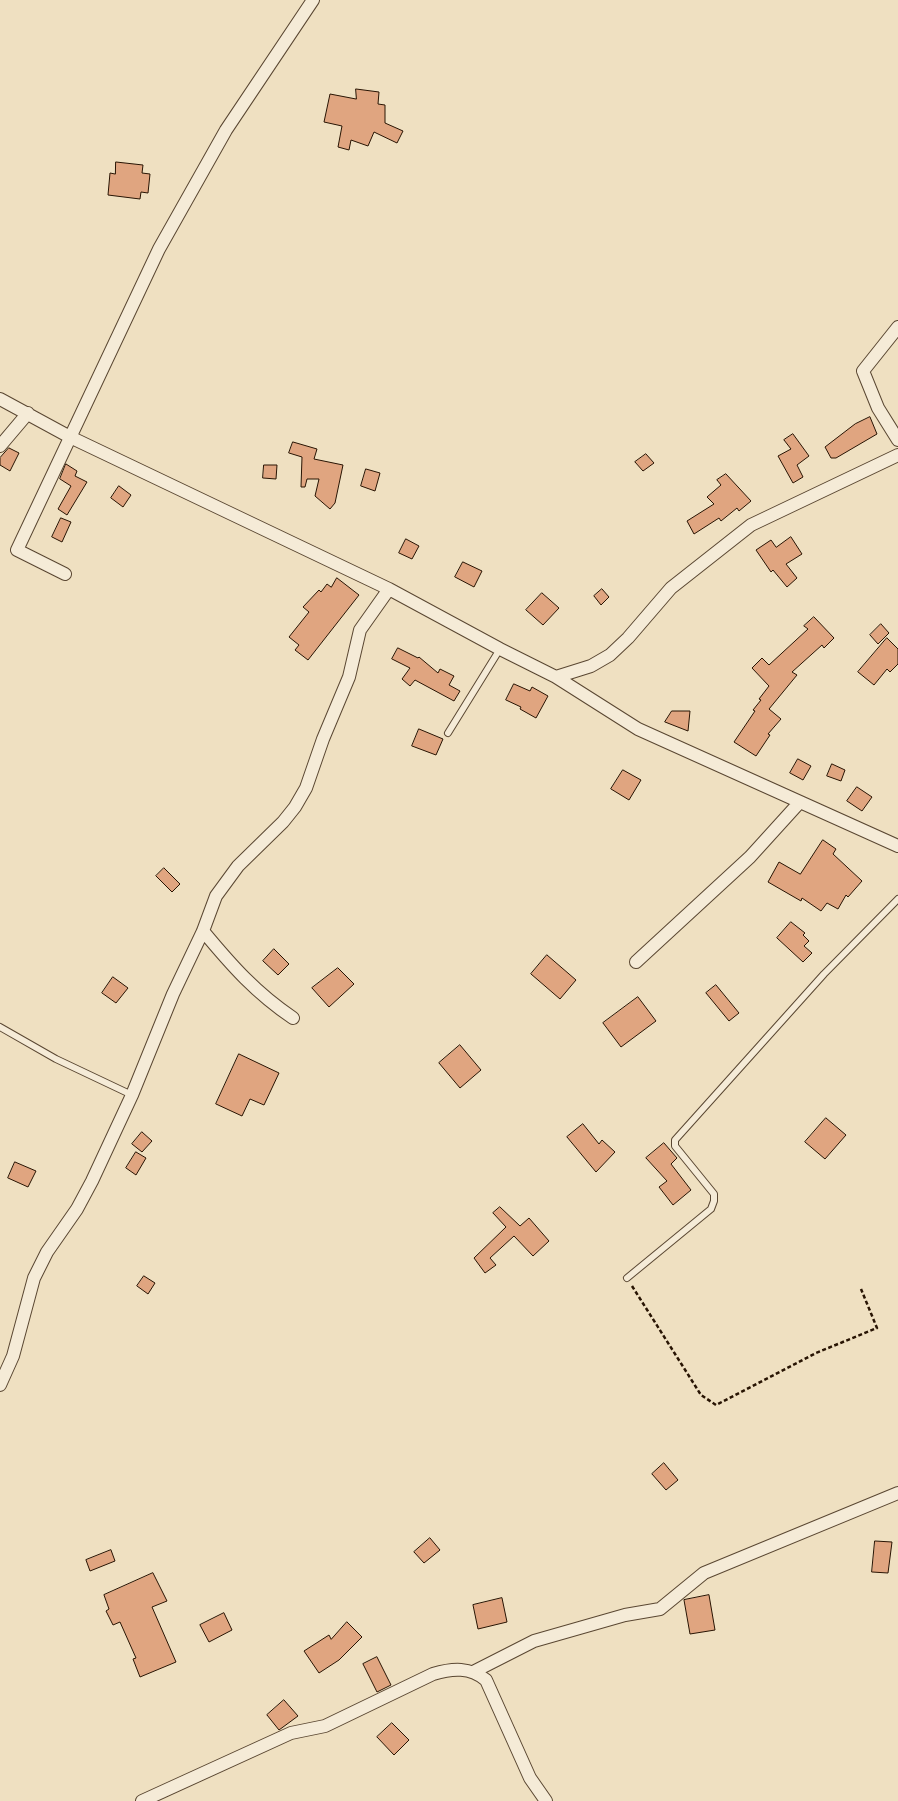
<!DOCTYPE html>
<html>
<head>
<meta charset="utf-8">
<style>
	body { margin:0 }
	canvas { display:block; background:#efe0c1 }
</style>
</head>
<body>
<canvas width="898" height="1801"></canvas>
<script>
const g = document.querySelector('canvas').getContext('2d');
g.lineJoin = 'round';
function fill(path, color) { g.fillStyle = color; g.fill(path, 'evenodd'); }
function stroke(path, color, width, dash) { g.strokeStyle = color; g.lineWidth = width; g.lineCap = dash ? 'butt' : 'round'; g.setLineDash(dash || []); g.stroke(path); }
const building = new Path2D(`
	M 356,89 L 379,92 L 378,104 L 385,105 L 385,123 L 403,131 L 397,143 L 374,132 L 368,146 L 351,140 L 349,150 L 338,147 L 342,126 L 324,122 L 330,94 L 356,99 Z
	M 116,162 L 143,165 L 142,173 L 150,174 L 148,193 L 141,192 L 140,199 L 108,195 L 110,173 L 115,174 Z
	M 870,417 L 877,434 L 836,458 L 831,458 L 825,447 L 855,424 Z
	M 793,434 L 809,456 L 797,465 L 803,477 L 793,483 L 778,456 L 791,449 L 784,440 Z
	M 293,442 L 317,449 L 314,459 L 343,465 L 335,503 L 330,509 L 315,496 L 319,479 L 307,479 L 305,487 L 301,487 L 302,457 L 289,453 Z
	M 9,448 L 19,453 L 10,471 L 0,465 L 0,458 Z
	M 646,454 L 654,463 L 643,471 L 635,462 Z
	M 66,464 L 77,471 L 75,476 L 87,482 L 67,515 L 58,509 L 71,486 L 60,479 Z
	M 264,465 L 277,465 L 276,479 L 263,478 Z
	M 366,469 L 380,473 L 375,491 L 361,486 Z
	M 726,474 L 751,501 L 739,511 L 737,508 L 721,521 L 719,518 L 694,534 L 687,521 L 714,504 L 707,497 L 721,485 L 717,480 Z
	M 119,486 L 131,495 L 123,507 L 111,498 Z
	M 61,518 L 71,522 L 62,542 L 52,537 Z
	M 791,537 L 802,554 L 786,564 L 797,578 L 787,587 L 773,570 L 771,572 L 756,550 L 771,540 L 776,547 Z
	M 406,539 L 419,546 L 412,559 L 399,553 Z
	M 463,562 L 482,571 L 474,587 L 455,577 Z
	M 337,578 L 359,595 L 308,660 L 295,650 L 299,645 L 289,637 L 309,612 L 303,607 L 319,590 L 321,592 L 327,584 L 331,587 Z
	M 602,589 L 609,597 L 601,605 L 594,596 Z
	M 542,593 L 559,608 L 543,625 L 526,610 Z
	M 814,617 L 834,638 L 824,648 L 822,645 L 792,672 L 797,675 L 769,709 L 781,719 L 768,734 L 770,735 L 756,756 L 734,742 L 755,711 L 753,710 L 761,700 L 759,699 L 769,686 L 752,668 L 762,658 L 769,665 L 808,629 L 804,626 Z
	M 881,624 L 889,633 L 878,644 L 870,635 Z
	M 887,638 L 898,649 L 898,664 L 890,672 L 887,669 L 874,685 L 858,672 Z
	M 398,648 L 418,658 L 419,657 L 438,673 L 440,669 L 454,676 L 449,685 L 460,691 L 454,701 L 415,680 L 410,686 L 402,679 L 410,668 L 392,659 Z
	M 514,684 L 530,691 L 532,687 L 548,696 L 536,718 L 520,709 L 521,707 L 506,700 Z
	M 672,711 L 690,711 L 688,731 L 665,722 Z
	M 419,729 L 443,739 L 436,755 L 412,746 Z
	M 798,759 L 811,766 L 803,780 L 790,773 Z
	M 832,764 L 845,770 L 841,781 L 827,776 Z
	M 623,770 L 641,780 L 629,800 L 611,789 Z
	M 857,787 L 872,797 L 862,811 L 847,801 Z
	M 823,840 L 836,849 L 833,854 L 862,881 L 848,897 L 846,895 L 838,909 L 827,903 L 821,911 L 802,898 L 801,901 L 768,882 L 779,862 L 800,874 Z
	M 164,868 L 180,884 L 172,892 L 156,876 Z
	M 791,922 L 805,933 L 803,935 L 809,941 L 804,946 L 812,953 L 803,962 L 777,938 Z
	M 274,949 L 289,964 L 278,975 L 263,961 Z
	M 547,955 L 576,980 L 560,999 L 531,974 Z
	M 338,968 L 354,984 L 329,1007 L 312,988 Z
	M 113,977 L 128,988 L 116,1003 L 102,993 Z
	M 716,985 L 739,1013 L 729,1021 L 706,993 Z
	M 638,997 L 656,1021 L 621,1047 L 603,1023 Z
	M 460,1045 L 481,1070 L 460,1088 L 439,1063 Z
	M 239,1054 L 279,1073 L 264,1105 L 250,1099 L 242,1116 L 216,1104 Z
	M 826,1118 L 846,1135 L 825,1159 L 805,1142 Z
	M 583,1124 L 599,1144 L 602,1140 L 615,1152 L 596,1172 L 567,1137 Z
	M 142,1132 L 152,1141 L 142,1152 L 132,1144 Z
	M 664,1143 L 677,1158 L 671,1164 L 691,1190 L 673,1205 L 659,1187 L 667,1181 L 646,1158 Z
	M 136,1152 L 146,1158 L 136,1175 L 126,1168 Z
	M 15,1162 L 36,1171 L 28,1187 L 8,1178 Z
	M 500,1207 L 520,1226 L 529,1218 L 549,1241 L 533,1256 L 514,1236 L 490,1258 L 496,1265 L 485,1273 L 474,1258 L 506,1227 L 493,1213 Z
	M 144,1276 L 155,1283 L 148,1294 L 137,1286 Z
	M 664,1463 L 678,1480 L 666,1490 L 652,1474 Z
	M 430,1538 L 440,1550 L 424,1563 L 414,1552 Z
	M 875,1541 L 892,1542 L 888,1573 L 872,1572 Z
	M 111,1550 L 115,1561 L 90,1571 L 86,1560 Z
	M 153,1573 L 167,1601 L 152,1607 L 176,1662 L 140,1677 L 133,1659 L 136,1658 L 120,1622 L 113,1625 L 106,1611 L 109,1609 L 104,1595 Z
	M 709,1595 L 715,1630 L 690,1634 L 684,1600 Z
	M 502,1598 L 507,1622 L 478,1629 L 473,1605 Z
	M 224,1613 L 232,1630 L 209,1642 L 200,1625 Z
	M 347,1622 L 362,1637 L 339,1660 L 319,1673 L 304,1651 L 329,1635 L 331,1639 Z
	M 377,1657 L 391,1685 L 377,1692 L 363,1664 Z
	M 284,1700 L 298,1716 L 279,1730 L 267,1715 Z
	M 392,1723 L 409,1740 L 394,1755 L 377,1737 Z`);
fill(building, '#e0a580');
stroke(building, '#281403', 1);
const service = new Path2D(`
	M 448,733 L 500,649
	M 0,1027 L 56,1059 L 132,1095
	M 627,1278 L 711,1209 L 714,1201 L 714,1194 L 675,1146 L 675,1140 L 824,974 L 898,899`);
const minor = new Path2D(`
	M 898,327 L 863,371 L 878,408 L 898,440
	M 0,399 L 70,437 L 389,589 L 500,649 L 556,677 L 591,666 L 610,655 L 628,638 L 671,588 L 751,525 L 898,455
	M 0,446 L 28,413
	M 65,574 L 17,550 L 159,249 L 226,130 L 313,0
	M 556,677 L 638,729 L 898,846
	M 203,931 C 232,966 256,993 293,1018
	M 636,962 L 750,857 L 799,803
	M 0,1385 L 13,1356 L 34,1278 L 47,1252 L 77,1209 L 92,1181 L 132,1095 L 173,994 L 203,931 L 216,896 L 238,866 L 283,822 L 295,807 L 306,788 L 323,739 L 349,677 L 360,630 L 389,589
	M 475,1671 L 534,1641 L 625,1615 L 660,1609 L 704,1573 L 898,1493
	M 142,1801 L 291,1733 L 325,1726 L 433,1674 C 453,1668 470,1667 486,1680 L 530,1778 L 546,1801`);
stroke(service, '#5a4732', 8);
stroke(minor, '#5a4732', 14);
stroke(new Path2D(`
	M 632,1286 L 701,1395 L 716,1405 L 816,1353 L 877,1328 L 861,1289`), '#281403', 2.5, [4, 2.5]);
stroke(service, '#f5ebd7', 6);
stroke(minor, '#f5ebd7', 12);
</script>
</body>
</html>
